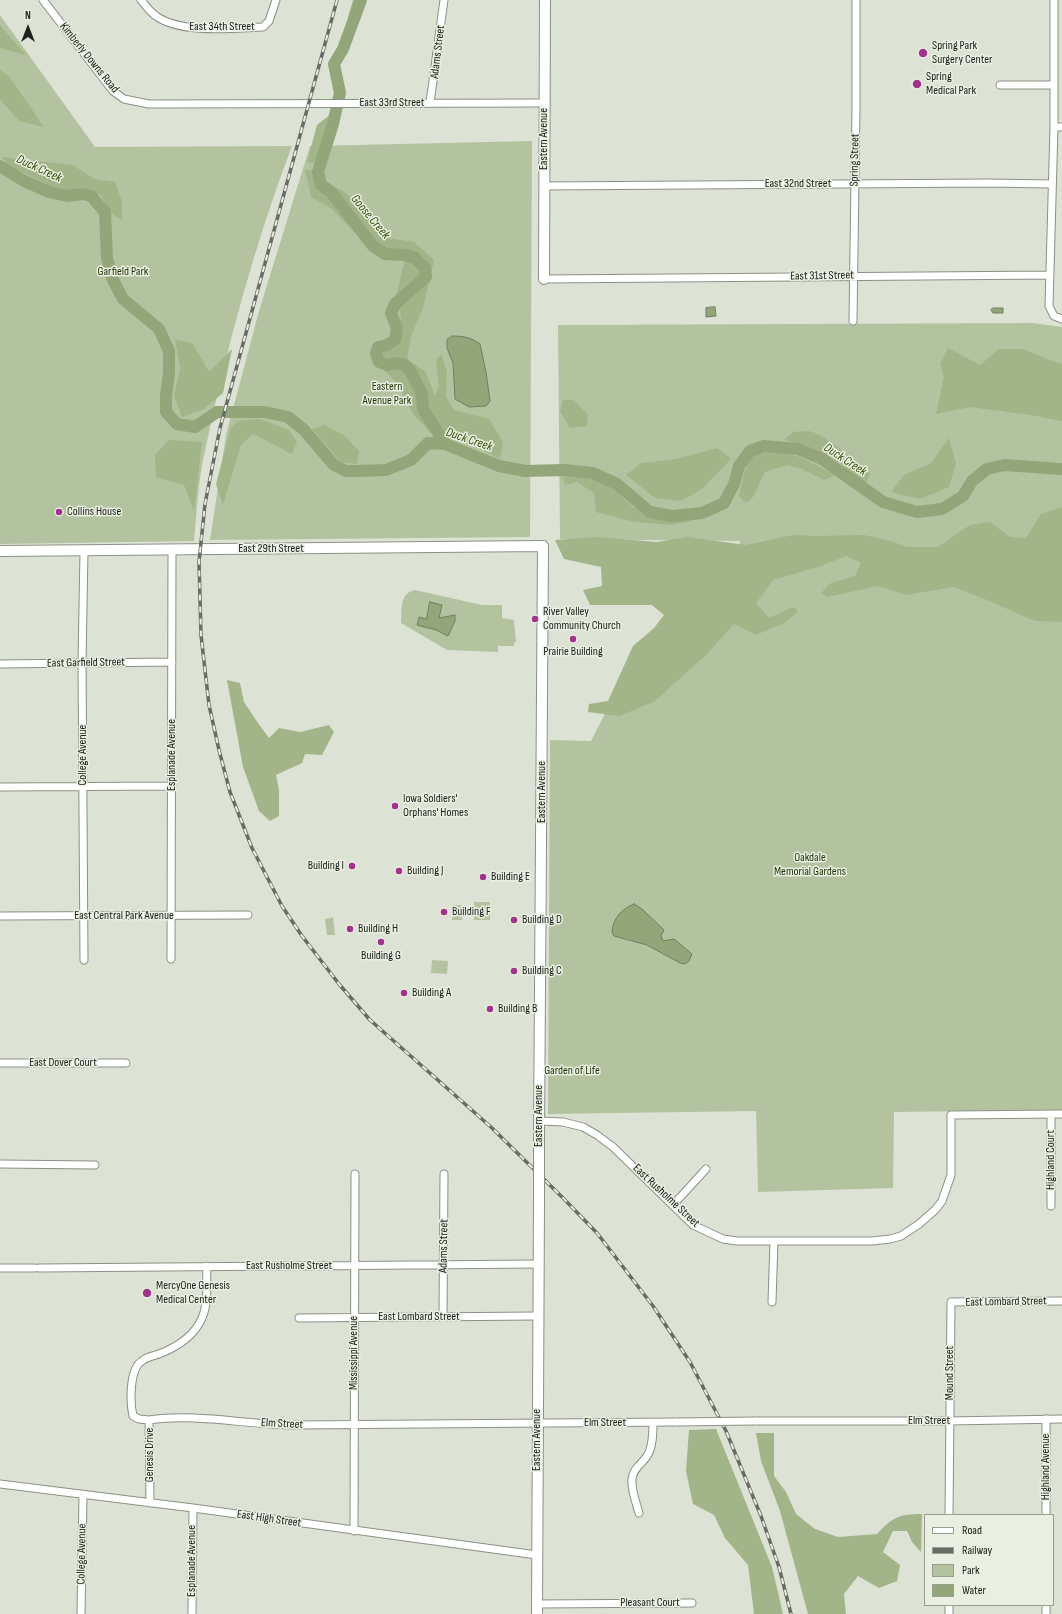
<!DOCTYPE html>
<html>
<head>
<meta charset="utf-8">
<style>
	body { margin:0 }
	#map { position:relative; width:1062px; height:1614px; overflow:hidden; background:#dce3d5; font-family:"Sofia Sans Condensed",sans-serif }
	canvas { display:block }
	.legend { position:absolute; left:924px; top:1514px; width:130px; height:92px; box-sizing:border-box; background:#e9f0e2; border:1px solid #999e93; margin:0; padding:5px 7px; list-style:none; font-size:12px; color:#20221d }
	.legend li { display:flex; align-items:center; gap:8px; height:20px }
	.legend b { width:20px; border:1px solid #999e93 }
	.north { position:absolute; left:8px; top:8px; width:40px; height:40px; -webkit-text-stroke:3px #e9f0e2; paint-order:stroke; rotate:0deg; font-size:11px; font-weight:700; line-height:16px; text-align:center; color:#20221d }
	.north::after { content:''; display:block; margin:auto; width:14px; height:18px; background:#20221d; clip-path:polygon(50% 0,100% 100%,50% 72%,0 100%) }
</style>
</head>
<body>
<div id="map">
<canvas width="1062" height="1614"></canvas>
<ul class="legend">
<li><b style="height:5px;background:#fff"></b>Road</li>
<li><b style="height:5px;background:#686c64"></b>Railway</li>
<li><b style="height:11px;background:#b3c3a0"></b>Park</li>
<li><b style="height:11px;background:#92a67a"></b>Water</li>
</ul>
<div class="north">N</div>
</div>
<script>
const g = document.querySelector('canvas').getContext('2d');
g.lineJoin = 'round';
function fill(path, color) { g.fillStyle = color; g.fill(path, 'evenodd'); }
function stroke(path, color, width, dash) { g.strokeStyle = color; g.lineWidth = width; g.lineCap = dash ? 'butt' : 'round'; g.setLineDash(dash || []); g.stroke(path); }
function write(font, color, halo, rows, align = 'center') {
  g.font = font + ' "Sofia Sans Condensed",sans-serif'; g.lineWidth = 3; g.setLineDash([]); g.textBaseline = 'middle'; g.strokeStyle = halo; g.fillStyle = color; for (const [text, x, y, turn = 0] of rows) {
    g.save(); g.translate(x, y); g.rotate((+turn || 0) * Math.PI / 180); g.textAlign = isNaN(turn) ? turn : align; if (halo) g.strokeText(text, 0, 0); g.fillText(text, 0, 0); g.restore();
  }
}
fill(new Path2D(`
	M 0,15 L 95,147 L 292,146 C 255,243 226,349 205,451 C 198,480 197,511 194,541 L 0,544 Z
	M 532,141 L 530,537 L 210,540 L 226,435 L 259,311 L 310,146 Z
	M 1033,323 L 1062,327 L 1062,1110 L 894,1112 L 893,1188 L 758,1192 L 756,1111 L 548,1114 L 550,740 L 591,741 L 628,668 L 739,578 L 740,541 L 560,539 L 558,325 Z
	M 415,590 L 482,605 L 502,605 L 502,618 L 514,620 L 516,642 L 514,643 L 514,646 L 498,646 L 498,652 L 447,650 L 401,623 C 402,610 399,593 415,590 Z
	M 474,902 L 490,902 L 490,920 L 474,920 Z
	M 452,905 L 461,905 L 462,920 L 452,920 Z
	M 333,917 L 335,935 L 327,935 L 325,919 Z
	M 432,960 L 448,961 L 447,974 L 431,973 Z`), '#b3c3a0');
fill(new Path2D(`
	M 353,0 L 367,0 L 352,25 L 348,17 Z
	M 0,25 L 26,55 L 0,48 Z
	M 0,70 L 9,76 L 44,127 L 19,121 L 0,99 Z
	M 331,114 L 316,164 L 307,162 L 317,125 Z
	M 2,157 L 73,165 L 94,179 L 115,182 L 122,202 L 122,220 L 112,214 L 101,195 L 82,189 L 62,192 L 8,165 Z
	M 305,170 L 324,171 L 326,183 L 341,190 L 361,206 L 380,237 L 414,242 L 434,260 L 423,308 L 411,336 L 407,360 L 425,371 L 435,396 L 439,386 L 436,360 L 441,354 L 447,371 L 446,397 L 454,410 L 489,419 L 503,442 L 500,459 L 448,432 L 428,430 L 413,414 L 398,384 L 374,360 L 400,335 L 401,317 L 396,296 L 407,251 L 387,250 L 353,231 L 332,209 L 311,197 Z
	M 175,339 L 193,344 L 209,372 L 232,349 L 223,393 L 204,409 L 182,417 L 174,396 L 180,368 Z
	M 948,348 L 980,365 L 999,349 L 1024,349 L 1052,361 L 1062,364 L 1062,421 L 1031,415 L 970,407 L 936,414 L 944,377 L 940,364 Z
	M 563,400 L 574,400 L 588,415 L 587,426 L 570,428 L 560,411 Z
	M 260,419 L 289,430 L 297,442 L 292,454 L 253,434 L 241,445 L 223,505 L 216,484 L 231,427 L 238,421 Z
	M 324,425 L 344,435 L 359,451 L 357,464 L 341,462 L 312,429 Z
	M 793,432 C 800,432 809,430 815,433 C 832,440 854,462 870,473 L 866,485 L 834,458 L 804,445 L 784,440 Z
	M 949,438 L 956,463 L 949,487 L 920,499 L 891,492 L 904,475 L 931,463 Z
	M 169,440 L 202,442 L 194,511 L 184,485 L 156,477 L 155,455 Z
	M 718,448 L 731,459 L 702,489 L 681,501 L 655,498 L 626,475 L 641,463 L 676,459 Z
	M 774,451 L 800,457 L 835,475 L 824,480 L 802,469 L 787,465 L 765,472 L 753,497 L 746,503 L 739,496 L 744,473 L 752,455 Z
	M 583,474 L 611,486 L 633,507 L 657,518 L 686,518 L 692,521 L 672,525 L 635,522 L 596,512 L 594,493 L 577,482 L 565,485 L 563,477 Z
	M 1062,507 L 1062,622 L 1035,621 L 987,600 L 954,587 L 906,595 L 878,586 L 827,597 L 821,593 L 831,583 L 855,576 L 861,563 L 846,556 L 821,566 L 773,580 L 756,603 L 769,618 L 793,607 L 798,611 L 786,622 L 756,635 L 734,624 L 707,654 L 655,701 L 620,716 L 588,712 L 589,704 L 608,701 L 633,646 L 654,628 L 664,615 L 652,605 L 590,605 L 583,590 L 602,586 L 601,567 L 564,559 L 555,540 L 597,537 L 657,542 L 687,537 L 746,545 L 793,535 L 816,536 L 864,535 L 891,541 L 907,547 L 938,547 L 970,525 L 990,522 L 1010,537 L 1026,538 L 1041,514 Z
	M 227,680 L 240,683 L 244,702 L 258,723 L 269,738 L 279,728 L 300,732 L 329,725 L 334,732 L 322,755 L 305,754 L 302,763 L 276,775 L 279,790 L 279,816 L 270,821 L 259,811 L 243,767 Z
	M 716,1429 L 772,1567 L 783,1614 L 754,1614 L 748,1565 L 725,1538 L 714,1515 L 693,1504 L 686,1471 L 689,1430 Z
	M 756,1433 L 774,1433 L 774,1476 L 786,1492 L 796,1514 L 815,1529 L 838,1537 L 877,1534 C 893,1517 899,1514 922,1514 L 921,1552 L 912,1542 L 907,1531 L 893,1531 L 883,1552 L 900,1565 L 897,1581 L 879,1588 L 858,1576 L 844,1594 L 846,1614 L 808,1614 L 780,1511 L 761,1461 Z`), '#a1b589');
const water = new Path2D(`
	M 715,307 L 716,316 L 706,317 L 706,308 Z
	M 993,308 L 1003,308 L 1003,313 L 993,313 L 991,310 Z
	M 452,336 C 463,336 470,337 480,344 L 486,372 L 490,401 L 486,406 L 469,407 L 455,399 L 453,363 L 447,348 L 447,340 Z
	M 430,602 L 442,605 L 439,618 L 455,615 L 455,621 L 448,636 L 436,630 L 417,625 L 419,617 L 426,619 Z
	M 634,904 L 642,909 L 664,930 L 661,936 L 663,941 L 674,939 L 692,954 L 689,961 L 685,964 L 680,963 L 647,945 L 614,936 L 612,932 C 613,919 621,909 634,904 Z`);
fill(water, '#92a67a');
stroke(water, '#707e5e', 1);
stroke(new Path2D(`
	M 361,0 L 343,49 L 334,64 L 340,93 L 333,124 L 318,172 L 321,185 L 331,192 L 373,246 L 385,254 L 404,255 L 414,257 L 425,268 L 426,277 L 395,304 L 391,313 L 397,328 L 395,340 L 387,345 L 378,347 L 376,354 L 379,362 L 387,365 L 395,363 L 405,365 L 410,370 L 422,394 L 423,409 L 445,444
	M 0,166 L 24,181 L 49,192 L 67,196 L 83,194 L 91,196 L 105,212 L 107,258 L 112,278 L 123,299 L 159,329 L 169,351 L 169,373 L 166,396 L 166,412 L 177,424 L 195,427 L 217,412 L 265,412 L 288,417 L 304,430 L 334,465 L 346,471 L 358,471 L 386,470 L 411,460 L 428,443 L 445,444 L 499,466 L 525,471 L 564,470 L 593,473 L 617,484 L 650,512 L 672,516 L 702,513 L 724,503 L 734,484 L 739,466 L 750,451 L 764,446 L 798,449 L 822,459 L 883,502 L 917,512 L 942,509 L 963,496 L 972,481 L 987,469 L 1004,465 L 1062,469`), '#92a67a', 12);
const street = new Path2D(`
	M 43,0 L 113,91 L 124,99 L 149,104 L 545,103
	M 141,0 C 146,6 150,12 156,16 C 181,34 233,28 263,27 L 269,21 L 276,0
	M 1054,0 L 1054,127 L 1049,306 L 1054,316 L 1062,319
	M 1000,85 L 1054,85
	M 430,103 L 444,0
	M 1054,127 L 1062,127
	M 544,186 L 988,183 L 1052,184
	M 544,279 L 1050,275
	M 853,321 L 856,107 L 856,0
	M 0,664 L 172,662
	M 0,787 L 172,786
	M 0,916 L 248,915
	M 171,959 L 172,550
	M 84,960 L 82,663 L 84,551
	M 0,1063 L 126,1063
	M 1051,1114 L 1051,1206
	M 540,1121 L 563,1122 L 583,1127 L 597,1135 L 613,1147 L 693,1225 L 723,1239 L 737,1241 L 872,1241 L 890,1239 L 901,1236 L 919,1224 L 935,1210 L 942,1201 L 951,1175 L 951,1115 L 1062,1114
	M 0,1164 L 95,1165
	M 673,1205 L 706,1169
	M 0,1268 L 35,1268
	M 39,1268 L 539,1264
	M 772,1302 L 774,1241
	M 443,1317 L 444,1174
	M 299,1318 L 538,1316
	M 149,1420 C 198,1413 246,1425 295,1425 C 422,1425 549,1423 677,1422
	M 755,1421 L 949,1421 L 1062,1419
	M 0,1484 L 193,1508 L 537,1555
	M 150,1503 L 149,1420 L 139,1419 L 133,1416 C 130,1403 129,1369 142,1361 C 146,1357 153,1356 159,1354 C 177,1347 194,1337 202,1318 C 209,1302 206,1283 207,1266
	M 639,1513 C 636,1502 631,1490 632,1479 C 633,1468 642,1464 647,1456 C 653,1447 653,1432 653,1422
	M 949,1515 L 951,1302 L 1062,1301
	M 1046,1515 L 1046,1419
	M 354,1531 L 355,1174
	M 537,1604 L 692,1603
	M 81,1614 L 83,1495
	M 192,1614 L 193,1508
	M 949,1614 L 949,1605
	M 1046,1614 L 1046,1605`);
const secondary = new Path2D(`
	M 544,279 L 545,0
	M 0,551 L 543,546 L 539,1134
	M 537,1614 L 539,1201`);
stroke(street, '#8b9184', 9);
stroke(secondary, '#8b9184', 12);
stroke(street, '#fff', 7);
stroke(secondary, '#fff', 10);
const rail = new Path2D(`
	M 337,0 L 220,428 L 205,504 L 199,562 L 201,635 L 209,705 L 219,750 L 230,792 L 252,848 L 282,906 L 302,936 L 339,984 L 370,1020 L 492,1128 L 563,1198 L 597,1233 L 653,1306 L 690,1362 L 726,1431 L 761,1516 L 779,1567 L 791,1614`);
stroke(rail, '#686c64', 3.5);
stroke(rail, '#e9f0e2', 2, [6]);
const streetBridge = new Path2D(`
	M 677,1422 L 755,1421`);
const secondaryBridge = new Path2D(`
	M 539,1201 L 539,1134`);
stroke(streetBridge, '#8b9184', 9, []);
stroke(secondaryBridge, '#8b9184', 12, []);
stroke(streetBridge, '#fff', 7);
stroke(secondaryBridge, '#fff', 10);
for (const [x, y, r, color] of [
	[923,53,5,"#a4318b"],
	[917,84,5,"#a4318b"],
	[59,512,4,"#a4318b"],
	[535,619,4,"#a4318b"],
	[573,639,4,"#a4318b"],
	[395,806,4,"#a4318b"],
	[352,866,4,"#a4318b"],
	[399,871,4,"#a4318b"],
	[483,877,4,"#a4318b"],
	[444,912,4,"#a4318b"],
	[514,920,4,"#a4318b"],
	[350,929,4,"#a4318b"],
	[381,942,4,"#a4318b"],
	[514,971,4,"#a4318b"],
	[404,993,4,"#a4318b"],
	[490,1009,4,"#a4318b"],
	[147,1293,5,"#a4318b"]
]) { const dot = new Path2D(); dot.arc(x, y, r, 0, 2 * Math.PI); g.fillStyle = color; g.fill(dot); stroke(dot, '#e9f0e2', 1.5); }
write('12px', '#20221d', '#e9f0e2', [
	["East 34th Street",222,27],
	["Adams Street",438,52,-83],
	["Kimberly Downs Road",89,58,51],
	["East 33rd Street",392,103],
	["Eastern Avenue",544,139,-90],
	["Spring Street",855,160,-89],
	["East 32nd Street",798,184],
	["East 31st Street",822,276,-1],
	["East 29th Street",271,549],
	["East Garfield Street",86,663,-1],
	["College Avenue",83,755,-90],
	["Esplanade Avenue",172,755,-90],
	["Eastern Avenue",542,792,-90],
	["East Central Park Avenue",124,916],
	["East Dover Court",63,1063],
	["Eastern Avenue",539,1116,-90],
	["Highland Court",1051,1160,-90],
	["East Rusholme Street",666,1196,43],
	["Adams Street",444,1246,-89],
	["East Rusholme Street",289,1266],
	["East Lombard Street",1006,1302,-1],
	["East Lombard Street",419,1317],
	["Mississippi Avenue",354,1353,-90],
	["Mound Street",950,1373,-90],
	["Elm Street",929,1421],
	["Elm Street",605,1423],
	["Elm Street",282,1424,3],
	["Eastern Avenue",537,1440,-90],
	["Genesis Drive",150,1455,-90],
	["Highland Avenue",1046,1467,-90],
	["East High Street",269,1519,8],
	["College Avenue",82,1554,-89],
	["Esplanade Avenue",192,1561,-90],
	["Pleasant Court",650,1603]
]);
write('12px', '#20221d', '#e9f0e2', [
	["Spring Park",932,46],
	["Surgery Center",932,60],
	["Spring",926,77],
	["Medical Park",926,91],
	["Collins House",67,512],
	["River Valley",543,612],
	["Community Church",543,626],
	["Prairie Building",573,652,"center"],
	["Iowa Soldiers'",403,799],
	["Orphans' Homes",403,813],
	["Building I",344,866,"right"],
	["Building J",407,871],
	["Building E",491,877],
	["Building F",452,912],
	["Building D",522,920],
	["Building H",358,929],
	["Building G",381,956,"center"],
	["Building C",522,971],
	["Building A",412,993],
	["Building B",498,1009],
	["MercyOne Genesis",156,1286],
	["Medical Center",156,1300]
], 'left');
write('12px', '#1f3100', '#e9f0e2', [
	["Garfield Park",123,272],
	["Eastern",387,387],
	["Avenue Park",387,401],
	["Oakdale",810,858],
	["Memorial Gardens",810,872],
	["Garden of Life",572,1071]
]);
write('italic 13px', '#354d07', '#e9f0e2', [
	["Duck Creek",39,169,25],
	["Goose Creek",370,217,50],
	["Duck Creek",469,440,19],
	["Duck Creek",845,460,33]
]);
</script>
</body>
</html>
